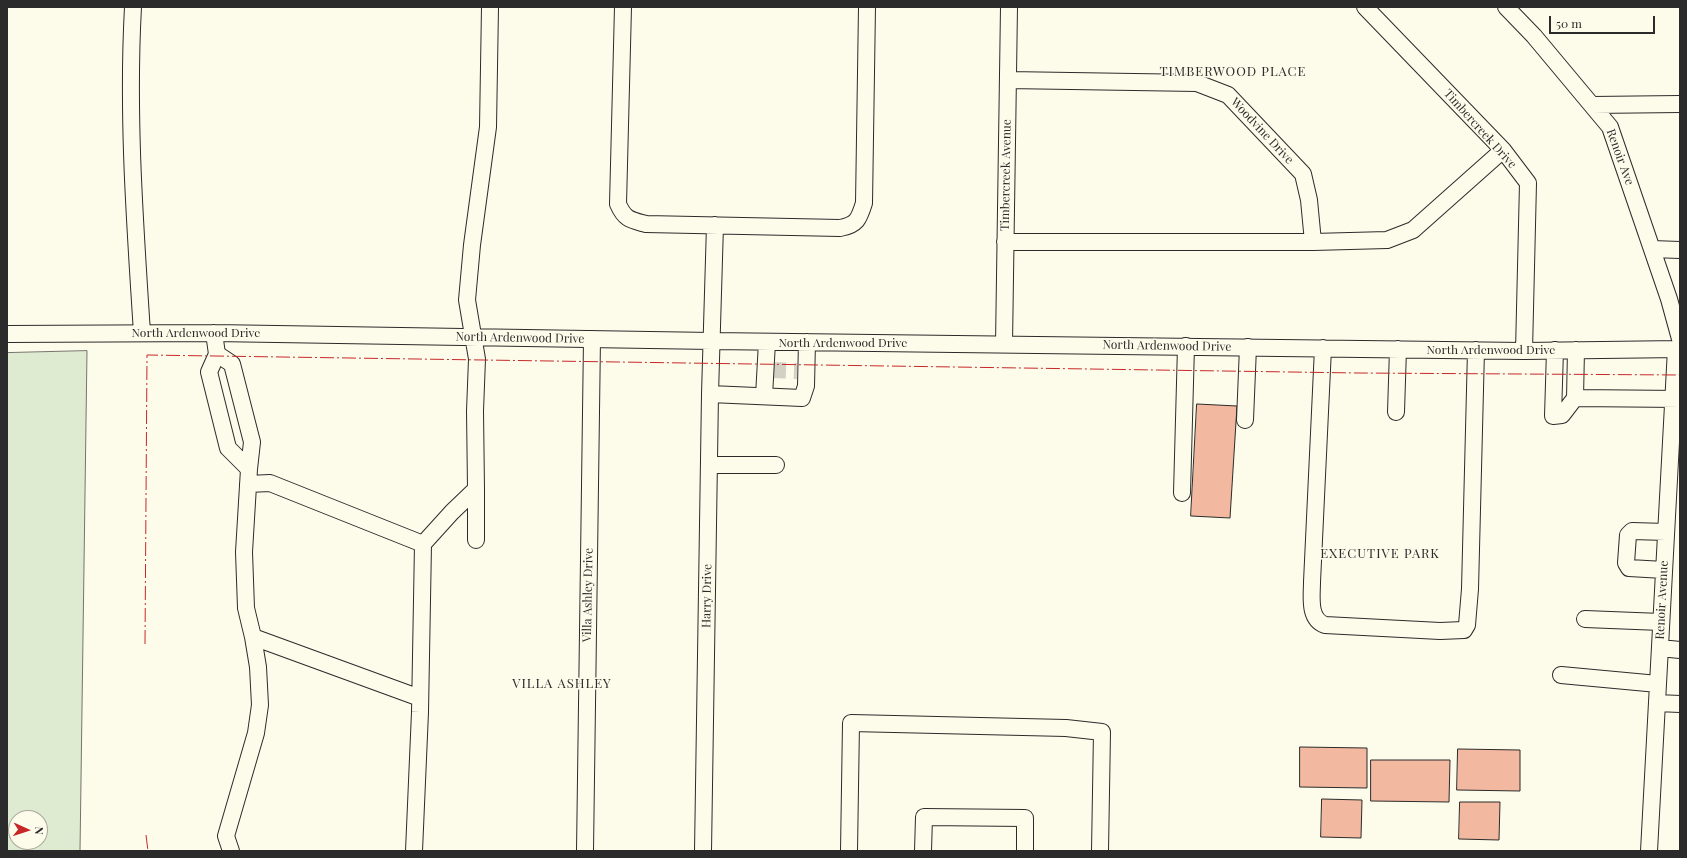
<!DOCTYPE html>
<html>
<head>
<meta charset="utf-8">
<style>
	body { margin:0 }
	#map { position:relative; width:1687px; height:858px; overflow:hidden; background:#fdfbea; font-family:"Playfair Display",serif }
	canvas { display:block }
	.frame { position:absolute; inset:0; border:8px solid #2b2b2b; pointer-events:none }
	.north { position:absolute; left:8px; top:810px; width:40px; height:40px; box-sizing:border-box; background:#fdfbea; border:1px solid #a9a89e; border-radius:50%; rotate:93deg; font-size:11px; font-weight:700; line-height:16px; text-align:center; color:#2b2b2b }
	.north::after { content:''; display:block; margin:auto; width:14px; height:18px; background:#c62828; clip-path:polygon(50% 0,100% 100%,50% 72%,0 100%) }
	.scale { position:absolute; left:1549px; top:16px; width:106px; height:18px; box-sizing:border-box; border:2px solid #2b2b2b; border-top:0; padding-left:5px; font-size:12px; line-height:14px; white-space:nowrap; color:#2b2b2b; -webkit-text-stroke:3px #fdfbea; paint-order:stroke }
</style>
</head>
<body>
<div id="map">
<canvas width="1687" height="858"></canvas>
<div class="frame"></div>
<div class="north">N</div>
<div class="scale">50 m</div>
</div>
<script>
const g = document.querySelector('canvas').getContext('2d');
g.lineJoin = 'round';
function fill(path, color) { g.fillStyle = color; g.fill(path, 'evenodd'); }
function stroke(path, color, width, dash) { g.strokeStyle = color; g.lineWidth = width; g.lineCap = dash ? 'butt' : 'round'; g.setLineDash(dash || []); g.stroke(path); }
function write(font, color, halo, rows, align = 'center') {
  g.font = font + ' "Playfair Display",serif'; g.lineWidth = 3; g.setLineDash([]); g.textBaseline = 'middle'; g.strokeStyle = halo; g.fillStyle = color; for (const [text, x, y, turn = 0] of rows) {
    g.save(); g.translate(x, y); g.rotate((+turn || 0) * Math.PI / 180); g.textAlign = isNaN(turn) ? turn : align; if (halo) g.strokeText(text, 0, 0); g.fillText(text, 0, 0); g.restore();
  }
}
const green = new Path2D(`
	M 87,351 L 80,851 L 7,851 L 7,353 ZM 16,818 L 40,818 L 40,842 L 16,842 Z`);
fill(green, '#deebd1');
stroke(green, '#74746e', 1);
const building = new Path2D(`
	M 1197,404 L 1237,406 L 1230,518 L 1191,516 Z
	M 1300,747 L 1367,748 L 1367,788 L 1300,787 Z
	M 1458,749 L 1520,750 L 1520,791 L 1457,790 Z
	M 1371,760 L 1450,760 L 1449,802 L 1371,801 Z
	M 1322,799 L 1362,800 L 1361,838 L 1321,837 Z
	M 1460,802 L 1500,802 L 1499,840 L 1459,839 Z`);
fill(building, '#f2b8a0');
stroke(building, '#2b2b2b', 1);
stroke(new Path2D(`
	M 770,370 L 797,371`), '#d3d1c4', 16, [16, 8]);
const minor = new Path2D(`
	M 133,7 C 127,116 135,224 142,333
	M 623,7 L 618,204 C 625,220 631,220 646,224 L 840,228 C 857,225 859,219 864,203 L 867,7
	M 1365,7 L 1503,150 L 1528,183 L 1524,351
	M 1506,7 L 1534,36 L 1610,127 L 1669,299 L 1680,339
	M 1008,80 L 1197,83 L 1228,95 L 1303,174 L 1309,200 L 1313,242
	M 1592,105 L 1680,104
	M 1005,242 L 1313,242 L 1387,240 L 1413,230 L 1503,150
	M 1652,249 L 1680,250
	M 214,333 L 217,354 L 209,372 L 228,448 L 249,469 L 252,442 L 232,364 L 217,354
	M 7,334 L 214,333 L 712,341 L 1524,351 L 1680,349
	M 1004,344 L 1009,7
	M 1323,348 L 1312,582 C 1312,596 1308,619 1325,625 L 1440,631 L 1464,630 L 1467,625 L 1470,589 L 1476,350
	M 1555,350 L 1553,416 L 1562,415 L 1575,398
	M 1576,350 L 1575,398 L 1680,399
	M 710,394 L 802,398 L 806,386 L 807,342
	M 764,396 L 767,342
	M 1396,412 L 1398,349
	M 1245,420 L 1248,347
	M 709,465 L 776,465
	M 248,484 L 270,483 L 423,544
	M 1182,493 L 1186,346
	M 476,540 L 476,489
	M 1664,570 L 1629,568 L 1626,563 L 1628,535 L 1632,531 L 1666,532
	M 1585,619 L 1661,622
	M 253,637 L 420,698
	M 1660,648 L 1680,650
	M 1561,675 L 1658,684
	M 1657,703 L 1680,704
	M 231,851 L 226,836 L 256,733 L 260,705 L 258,667 L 253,637 L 246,608 L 244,552 L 249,469
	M 414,851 L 420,712 L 423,544 L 452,512 L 476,489 L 475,411 L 477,359 L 467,300 L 472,245 L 488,127 L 490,7
	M 585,851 L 592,339
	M 703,851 L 710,394 L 715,225
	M 849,851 L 851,723 L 1066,728 L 1102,732 L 1100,851
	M 923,851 L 924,817 L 1025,818 L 1025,851
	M 1649,851 L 1676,349`);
stroke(minor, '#2b2b2b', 18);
stroke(minor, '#fdfbea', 16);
stroke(new Path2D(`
	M 145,644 L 147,355 L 1358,373 L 1680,375
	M 146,835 L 148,851`), '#c62828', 1, [14, 3, 2, 3]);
write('12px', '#2b2b2b', '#fdfbea', [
	["Timbercreek Drive",1480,129,48],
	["Woodvine Drive",1262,131,47],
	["Renoir Ave",1620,157,70],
	["Timbercreek Avenue",1006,175,-89],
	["North Ardenwood Drive",196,333],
	["North Ardenwood Drive",520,338,1],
	["North Ardenwood Drive",843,343],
	["North Ardenwood Drive",1167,346,1],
	["North Ardenwood Drive",1491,350],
	["Villa Ashley Drive",588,595,-89],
	["Harry Drive",707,596,-89],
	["Renoir Avenue",1662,600,-87]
]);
g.letterSpacing = '1px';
write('13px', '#2b2b2b', '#fdfbea', [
	["TIMBERWOOD PLACE",1233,72],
	["EXECUTIVE PARK",1380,554],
	["VILLA ASHLEY",562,684]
]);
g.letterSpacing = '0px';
</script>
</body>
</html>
